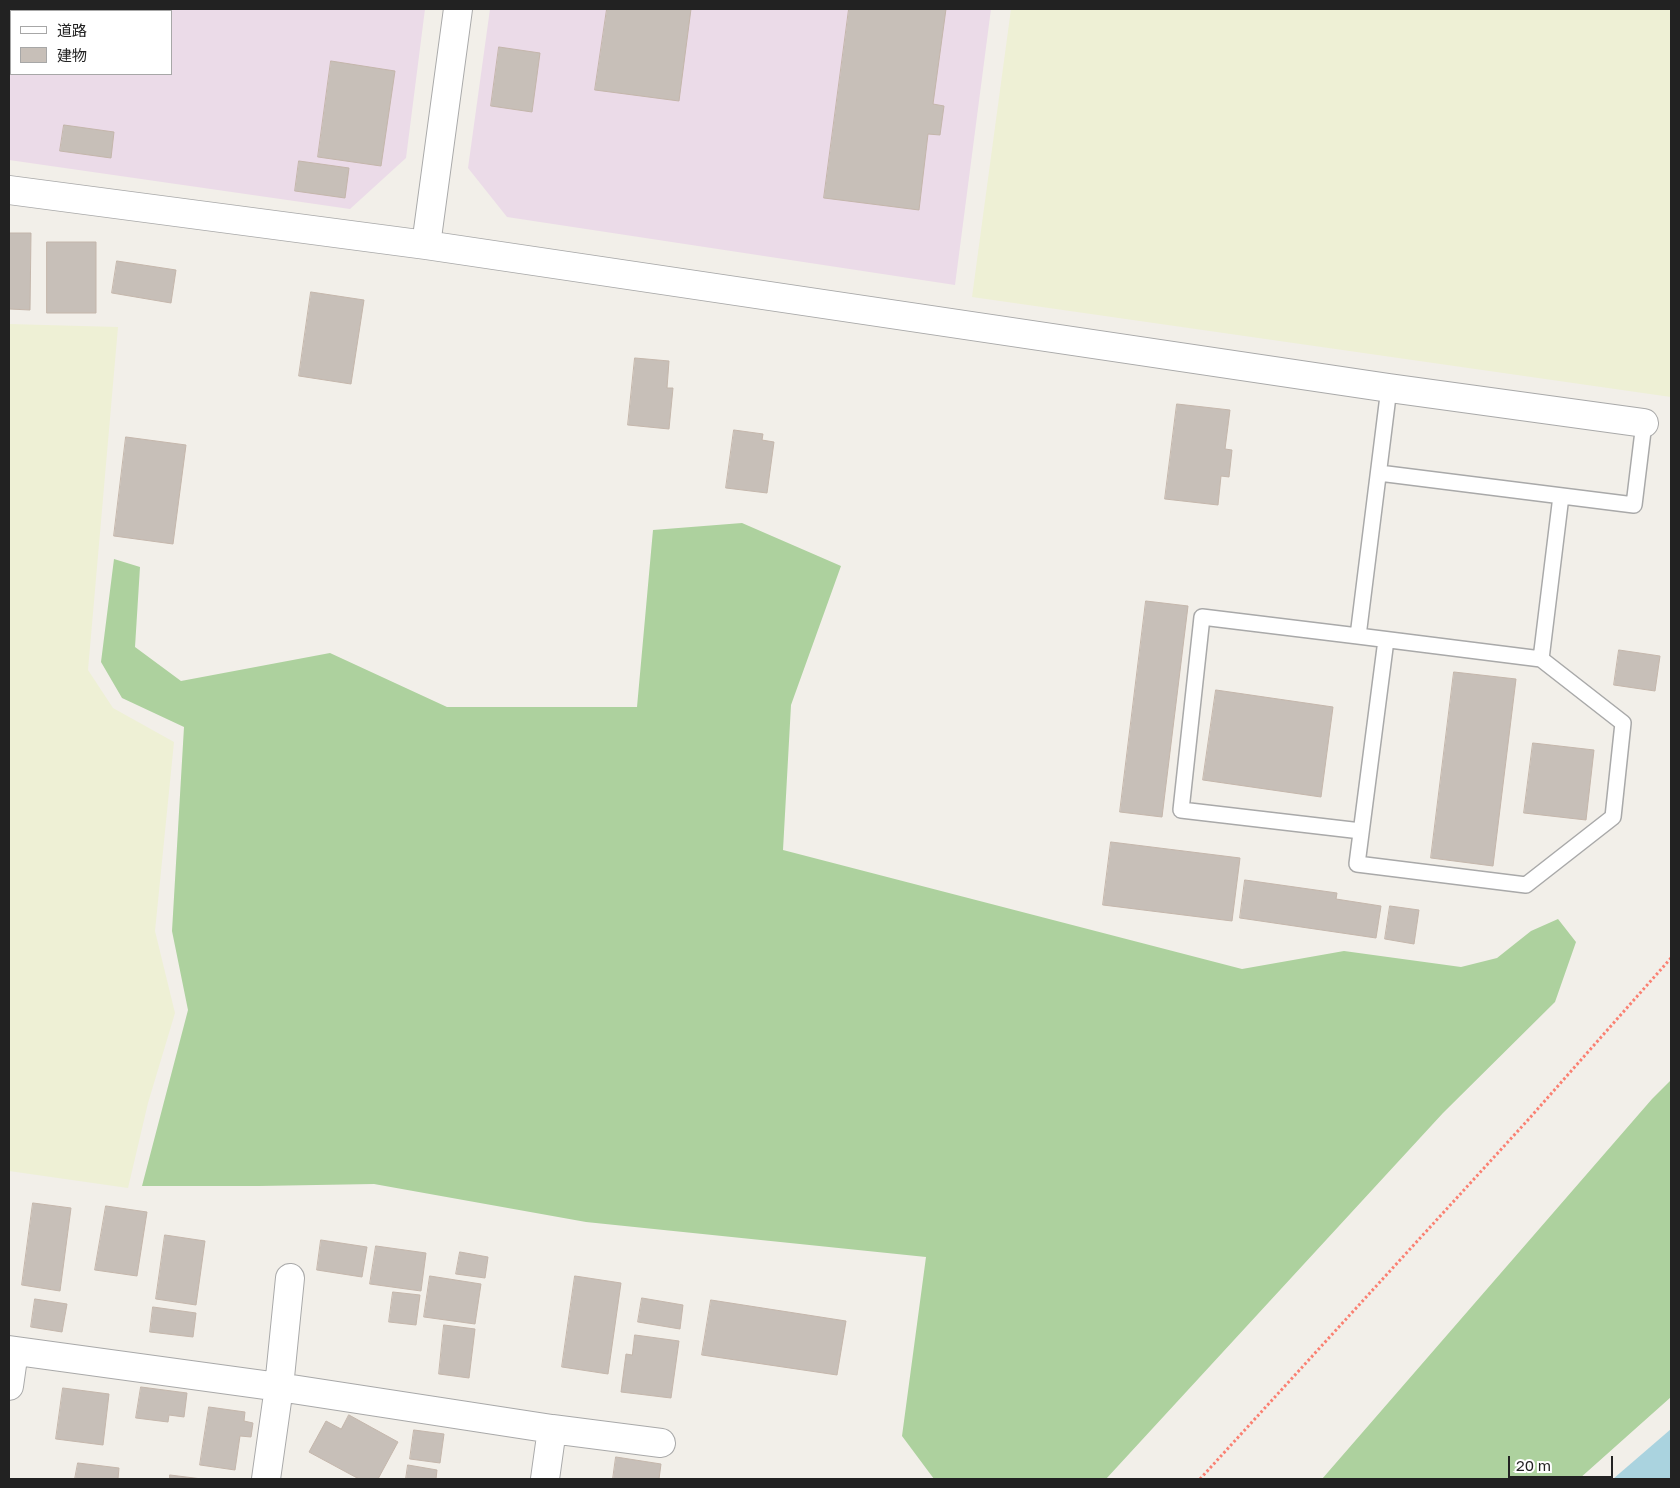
<!DOCTYPE html>
<html>
<head>
<meta charset="utf-8">
<style>
	body { margin:0 }
	#map { position:relative; width:1680px; height:1488px; overflow:hidden; background:#f2efe9; font-family:"Golos Text","Noto Sans JP",sans-serif }
	canvas { display:block }
	.frame { position:absolute; inset:0; border:10px solid #222; pointer-events:none }
	.legend { position:absolute; left:10px; top:10px; width:162px; height:65px; box-sizing:border-box; background:#fff; border:1px solid #a7a7a7; margin:0; padding:6px 9px; list-style:none; font-size:15px; color:#222 }
	.legend li { display:flex; align-items:center; gap:10px; height:25px }
	.legend b { width:25px; border:1px solid #a7a7a7 }
	.scale { position:absolute; left:1508px; top:1456px; width:105px; height:22px; box-sizing:border-box; border:2px solid #222; border-top:0; padding-left:6px; font-size:15px; line-height:18px; white-space:nowrap; color:#222; -webkit-text-stroke:4px #fff; paint-order:stroke }
</style>
</head>
<body>
<div id="map">
<canvas width="1680" height="1488"></canvas>
<div class="frame"></div>
<ul class="legend">
<li><b style="height:6px;background:#fff"></b>道路</li>
<li><b style="height:14px;background:#c7bfb8"></b>建物</li>
</ul>
<div class="scale">20 m</div>
</div>
<script>
const g = document.querySelector('canvas').getContext('2d');
g.lineJoin = 'round';
function fill(path, color) { g.fillStyle = color; g.fill(path, 'evenodd'); }
function stroke(path, color, width, dash) { g.strokeStyle = color; g.lineWidth = width; g.lineCap = dash ? 'butt' : 'round'; g.setLineDash(dash || []); g.stroke(path); }
fill(new Path2D(`
	M 9,9 L 425,9 L 406,158 L 350,209 L 9,160 ZM 11,11 L 171,11 L 171,74 L 11,74 Z
	M 490,9 L 991,9 L 955,285 L 507,217 L 468,168 Z`), '#ebdbe8');
fill(new Path2D(`
	M 1011,9 L 1671,9 L 1671,397 L 972,297 Z
	M 9,324 L 118,327 L 88,670 L 113,708 L 174,742 L 155,931 L 175,1013 L 148,1103 L 128,1188 L 9,1171 Z`), '#eef0d5');
fill(new Path2D(`
	M 742,523 L 841,566 L 791,705 L 783,850 L 1242,969 L 1344,951 L 1461,967 L 1497,958 L 1531,931 L 1558,919 L 1576,942 L 1555,1002 L 1443,1113 L 1106,1479 L 934,1479 L 902,1436 L 926,1257 L 586,1222 L 374,1184 L 259,1186 L 142,1186 L 188,1010 L 172,931 L 184,727 L 122,698 L 101,662 L 114,559 L 140,567 L 135,647 L 181,681 L 330,653 L 447,707 L 637,707 L 653,530 Z
	M 1671,1080 L 1671,1397 L 1579,1479 L 1322,1479 L 1652,1099 Z`), '#add19e');
fill(new Path2D(`
	M 1671,1429 L 1671,1479 L 1613,1479 Z`), '#aad3df');
const building = new Path2D(`
	M 607,9 L 691,9 L 679,101 L 595,90 Z
	M 849,9 L 946,9 L 933,104 L 944,106 L 940,135 L 928,134 L 919,210 L 824,198 Z
	M 499,47 L 540,53 L 532,112 L 491,106 Z
	M 331,61 L 395,71 L 381,166 L 318,157 Z
	M 64,125 L 114,132 L 111,158 L 60,151 Z
	M 299,161 L 349,168 L 345,198 L 295,191 Z
	M 9,233 L 31,233 L 30,310 L 9,309 Z
	M 47,242 L 96,242 L 96,313 L 47,313 Z
	M 117,261 L 176,270 L 171,303 L 112,293 Z
	M 311,292 L 364,300 L 351,384 L 299,376 Z
	M 635,358 L 669,361 L 667,388 L 673,388 L 669,429 L 628,425 Z
	M 1177,404 L 1230,410 L 1225,449 L 1232,450 L 1229,477 L 1221,476 L 1218,505 L 1165,499 Z
	M 734,430 L 763,434 L 762,440 L 774,442 L 767,493 L 726,488 Z
	M 126,437 L 186,445 L 173,544 L 114,536 Z
	M 1146,601 L 1188,606 L 1162,817 L 1120,812 Z
	M 1619,650 L 1660,656 L 1655,691 L 1614,685 Z
	M 1454,672 L 1516,679 L 1493,866 L 1431,858 Z
	M 1216,690 L 1333,707 L 1321,797 L 1203,780 Z
	M 1533,743 L 1594,750 L 1586,820 L 1524,813 Z
	M 1111,842 L 1240,858 L 1232,921 L 1103,905 Z
	M 1245,880 L 1337,893 L 1336,899 L 1381,906 L 1376,938 L 1240,918 Z
	M 1390,906 L 1419,910 L 1414,944 L 1385,939 Z
	M 33,1203 L 71,1208 L 60,1291 L 22,1285 Z
	M 106,1206 L 147,1212 L 137,1276 L 95,1270 Z
	M 165,1235 L 205,1241 L 196,1305 L 156,1299 Z
	M 321,1240 L 367,1247 L 362,1277 L 317,1270 Z
	M 376,1246 L 426,1253 L 421,1291 L 370,1284 Z
	M 460,1252 L 488,1257 L 485,1278 L 456,1274 Z
	M 430,1276 L 481,1284 L 475,1324 L 424,1317 Z
	M 575,1276 L 621,1283 L 608,1374 L 562,1367 Z
	M 393,1292 L 420,1295 L 416,1325 L 389,1322 Z
	M 642,1298 L 683,1305 L 680,1329 L 638,1322 Z
	M 35,1299 L 67,1304 L 62,1332 L 31,1327 Z
	M 711,1300 L 846,1321 L 837,1375 L 702,1355 Z
	M 153,1307 L 196,1313 L 193,1337 L 150,1332 Z
	M 444,1325 L 475,1329 L 469,1378 L 439,1374 Z
	M 635,1335 L 679,1341 L 671,1398 L 621,1392 L 626,1354 L 632,1355 Z
	M 141,1387 L 187,1393 L 184,1417 L 169,1415 L 168,1422 L 136,1418 Z
	M 63,1388 L 109,1394 L 103,1445 L 56,1439 Z
	M 209,1407 L 245,1412 L 244,1421 L 253,1423 L 251,1437 L 240,1436 L 235,1470 L 200,1465 Z
	M 349,1415 L 398,1442 L 378,1479 L 359,1479 L 309,1452 L 326,1421 L 341,1429 Z
	M 414,1430 L 444,1434 L 440,1463 L 410,1459 Z
	M 616,1457 L 661,1464 L 659,1479 L 613,1479 Z
	M 78,1463 L 119,1468 L 118,1479 L 75,1479 Z
	M 408,1465 L 437,1470 L 436,1479 L 406,1479 Z
	M 170,1475 L 202,1479 L 170,1479 Z`);
fill(building, '#c7bfb8');
stroke(building, '#c4b6ab', 1);
const service = new Path2D(`
	M 1389,388 L 1358,636 L 1541,659 L 1561,496
	M 1379,473 L 1634,505 L 1644,423
	M 1358,636 L 1202,617 L 1181,810 L 1361,831
	M 1386,640 L 1357,864 L 1526,885 L 1613,817 L 1623,723 L 1541,659`);
const minor = new Path2D(`
	M 9,190 L 426,245 L 1389,388 L 1644,423
	M 426,245 L 458,9
	M 9,1350 L 279,1387 L 552,1429 L 661,1443
	M 9,1386 L 14,1351
	M 266,1479 L 279,1387 L 290,1278
	M 545,1479 L 552,1429`);
stroke(service, '#a9a9a9', 18);
stroke(minor, '#a9a9a9', 30);
stroke(new Path2D(`
	M 1200,1479 L 1527,1121 L 1671,958`), '#fa8072', 3, [2.5, 2.5]);
stroke(service, '#fff', 15);
stroke(minor, '#fff', 28);
</script>
</body>
</html>
